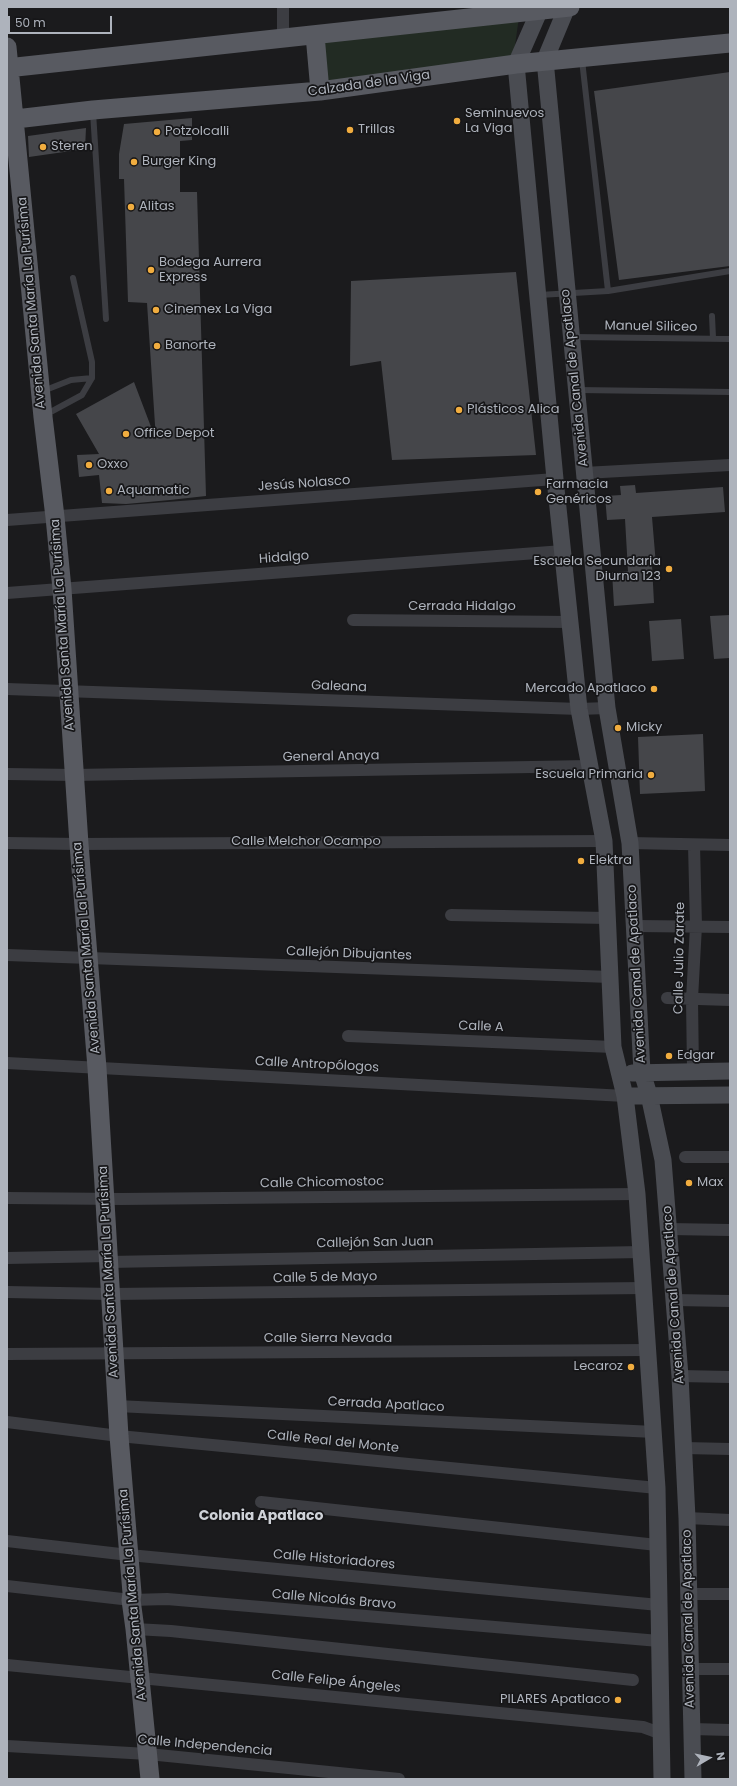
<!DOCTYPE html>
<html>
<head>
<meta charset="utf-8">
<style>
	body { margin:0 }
	#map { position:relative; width:737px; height:1786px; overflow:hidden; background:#1b1b1d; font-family:Poppins,sans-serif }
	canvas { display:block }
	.frame { position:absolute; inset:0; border:8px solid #aeb3bc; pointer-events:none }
	.north { position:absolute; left:689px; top:1738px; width:40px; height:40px; -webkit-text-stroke:3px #161618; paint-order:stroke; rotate:81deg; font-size:11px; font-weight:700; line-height:16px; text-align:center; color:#aeb3bc }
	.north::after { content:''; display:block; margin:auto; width:14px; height:18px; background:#aeb3bc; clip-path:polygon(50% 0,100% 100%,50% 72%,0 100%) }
	.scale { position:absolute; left:8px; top:16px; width:104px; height:18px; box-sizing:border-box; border:2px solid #aeb3bc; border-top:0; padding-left:5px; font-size:12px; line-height:14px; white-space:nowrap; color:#aeb3bc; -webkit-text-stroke:3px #161618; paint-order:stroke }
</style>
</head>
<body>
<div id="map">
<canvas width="737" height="1786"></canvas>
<div class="frame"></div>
<div class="north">N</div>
<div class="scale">50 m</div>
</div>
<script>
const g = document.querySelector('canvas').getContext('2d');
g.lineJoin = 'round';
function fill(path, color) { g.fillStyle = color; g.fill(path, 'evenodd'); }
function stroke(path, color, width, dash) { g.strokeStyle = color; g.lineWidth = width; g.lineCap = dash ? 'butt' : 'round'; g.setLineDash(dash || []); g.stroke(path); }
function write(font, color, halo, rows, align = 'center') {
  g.font = font + ' Poppins,sans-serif'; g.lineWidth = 3.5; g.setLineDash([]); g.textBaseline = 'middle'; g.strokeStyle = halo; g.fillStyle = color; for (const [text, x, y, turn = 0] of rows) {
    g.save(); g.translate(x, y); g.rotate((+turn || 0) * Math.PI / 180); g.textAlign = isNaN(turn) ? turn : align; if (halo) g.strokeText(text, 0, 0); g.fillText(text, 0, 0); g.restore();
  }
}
fill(new Path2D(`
	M 519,17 L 513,60 L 325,85 L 320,38 Z`), '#222b23');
fill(new Path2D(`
	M 730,72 L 730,266 L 619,280 L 594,91 Z
	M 192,118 L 192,140 L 180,141 L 180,192 L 197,192 L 206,496 L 170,500 L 126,504 L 102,503 L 99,475 L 79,477 L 77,455 L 99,454 L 76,414 L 134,382 L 156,440 L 147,303 L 128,302 L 124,179 L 119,179 L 119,154 L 124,124 Z
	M 86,128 L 85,149 L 29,157 L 28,136 Z
	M 516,272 L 536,455 L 392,460 L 381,361 L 350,366 L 351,281 Z
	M 635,485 L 636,493 L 723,487 L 725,512 L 652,517 L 656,565 L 652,565 L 654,603 L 614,606 L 612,572 L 628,571 L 625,519 L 607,520 L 605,496 L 621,495 L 620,486 Z
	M 730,615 L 730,658 L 714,659 L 710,616 Z
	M 681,619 L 684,659 L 652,661 L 649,621 Z
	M 703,734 L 705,791 L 640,794 L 638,737 Z`), '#45464a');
stroke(new Path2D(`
	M 582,60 L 608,291
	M 93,112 L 106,319
	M 539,295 L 608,291 L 730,271
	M 712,316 L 713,338
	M 574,337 L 730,339
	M 578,390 L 730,392
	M 43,391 L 71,380 L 92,378
	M 45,415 L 82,395 L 92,378 L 92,362 L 73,278`), '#3c3d42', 6);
stroke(new Path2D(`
	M 283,7 L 283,39
	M 584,473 L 730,465
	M 7,520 L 555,479
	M 7,593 L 563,551
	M 353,620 L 570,622
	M 7,689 L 579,709 L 607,708
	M 7,774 L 74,775 L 589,766
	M 7,843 L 79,844 L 604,841
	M 630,843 L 730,845
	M 451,915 L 607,918
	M 636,926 L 730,927
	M 7,955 L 610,977
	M 667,998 L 730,1000
	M 348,1036 L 613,1047
	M 7,1063 L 625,1096
	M 693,1071 L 692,999 L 696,926 L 694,845
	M 685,1157 L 730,1157
	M 7,1198 L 121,1199 L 637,1194
	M 669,1229 L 730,1230
	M 7,1258 L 109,1256
	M 109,1262 L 641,1252
	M 7,1292 L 111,1294 L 644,1288
	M 675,1300 L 730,1301
	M 7,1354 L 648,1350
	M 680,1376 L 730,1377
	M 117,1406 L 654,1432
	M 7,1422 L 119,1436 L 657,1488
	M 684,1448 L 730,1449
	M 261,1502 L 657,1545
	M 687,1518 L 730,1520
	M 7,1541 L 129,1555 L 659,1605
	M 7,1586 L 131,1600 L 167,1599 L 659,1641
	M 689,1594 L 730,1594
	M 135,1629 L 171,1631 L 633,1680
	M 7,1665 L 643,1727 L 662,1734
	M 691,1669 L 730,1669
	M 692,1729 L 730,1730
	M 7,1746 L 148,1754 L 399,1779`), '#3c3d42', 12);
stroke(new Path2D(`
	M 541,7 L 516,64 L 555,479 L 579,709 L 604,841 L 613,1047 L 625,1096 L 637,1194 L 657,1488 L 662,1779
	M 567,7 L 545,60 L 607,708 L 630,843 L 642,1072 L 649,1095 L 663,1160 L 680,1376 L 687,1518 L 693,1779
	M 632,1073 L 730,1071
	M 625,1096 L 730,1095`), '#4a4c52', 17);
stroke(new Path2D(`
	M 315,35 L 320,91
	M 7,47 L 43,417 L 55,517 L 62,589 L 79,844 L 97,1068 L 119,1436 L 132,1593 L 131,1600 L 135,1629 L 150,1779
	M 7,68 L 570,7
	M 7,120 L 93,110 L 320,91 L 516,64 L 730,43`), '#585a61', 19);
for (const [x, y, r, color] of [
	[457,121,4,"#f1ad3f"],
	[350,130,4,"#f1ad3f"],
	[157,132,4,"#f1ad3f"],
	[43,147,4,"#f1ad3f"],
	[134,162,4,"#f1ad3f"],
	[131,207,4,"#f1ad3f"],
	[151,270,4,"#f1ad3f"],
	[156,310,4,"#f1ad3f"],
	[157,346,4,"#f1ad3f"],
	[459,410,4,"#f1ad3f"],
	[126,434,4,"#f1ad3f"],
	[89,465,4,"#f1ad3f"],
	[109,491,4,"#f1ad3f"],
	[538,492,4,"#f1ad3f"],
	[669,569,4,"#f1ad3f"],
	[654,689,4,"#f1ad3f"],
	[618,728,4,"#f1ad3f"],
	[651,775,4,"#f1ad3f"],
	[581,861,4,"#f1ad3f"],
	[669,1056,4,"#f1ad3f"],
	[689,1183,4,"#f1ad3f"],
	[631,1367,4,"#f1ad3f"],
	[618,1700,4,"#f1ad3f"]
]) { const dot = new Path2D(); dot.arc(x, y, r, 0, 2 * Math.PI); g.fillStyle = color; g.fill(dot); stroke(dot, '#161618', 1.5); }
write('13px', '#aeb3bc', '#161618', [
	["Calzada de la Viga",369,84,-8],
	["Avenida Santa María La Purísima",32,303,-95],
	["Manuel Siliceo",651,327,1],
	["Avenida Canal de Apatlaco",575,378,-96],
	["Jesús Nolasco",304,484,-4],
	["Hidalgo",284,558,-4],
	["Cerrada Hidalgo",462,607],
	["Avenida Santa María La Purísima",63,625,-94],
	["Galeana",339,687,2],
	["General Anaya",331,757,-1],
	["Calle Melchor Ocampo",306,842],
	["Avenida Santa María La Purísima",87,948,-95],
	["Callejón Dibujantes",349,954,2],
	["Calle Julio Zarate",680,958,-89],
	["Avenida Canal de Apatlaco",637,974,-93],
	["Calle A",481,1027,2],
	["Calle Antropólogos",317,1065,3],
	["Calle Chicomostoc",322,1183,-1],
	["Callejón San Juan",375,1243,-1],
	["Avenida Santa María La Purísima",109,1272,-93],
	["Calle 5 de Mayo",325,1278,-1],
	["Avenida Canal de Apatlaco",674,1295,-94],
	["Calle Sierra Nevada",328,1339],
	["Cerrada Apatlaco",386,1405,3],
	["Calle Real del Monte",333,1442,6],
	["Calle Historiadores",334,1560,5],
	["Avenida Santa María La Purísima",133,1595,-95],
	["Calle Nicolás Bravo",334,1600,5],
	["Avenida Canal de Apatlaco",689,1619,-91],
	["Calle Felipe Ángeles",336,1682,6],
	["Calle Independencia",205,1746,5]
]);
write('13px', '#aeb3bc', '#161618', [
	["Seminuevos",465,114],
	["La Viga",465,129],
	["Trillas",358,130],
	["Potzolcalli",165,132],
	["Steren",51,147],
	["Burger King",142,162],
	["Alitas",139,207],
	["Bodega Aurrera",159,263],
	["Express",159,278],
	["Cinemex La Viga",164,310],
	["Banorte",165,346],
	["Plásticos Alica",467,410],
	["Office Depot",134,434],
	["Oxxo",97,465],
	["Farmacia",546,485],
	["Genéricos",546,500],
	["Aquamatic",117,491],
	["Escuela Secundaria",661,562,"right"],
	["Diurna 123",661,577,"right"],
	["Mercado Apatlaco",646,689,"right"],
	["Micky",626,728],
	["Escuela Primaria",643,775,"right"],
	["Elektra",589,861],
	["Edgar",677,1056],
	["Max",697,1183],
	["Lecaroz",623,1367,"right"],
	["PILARES Apatlaco",610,1700,"right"]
], 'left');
write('bold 14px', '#cfd2d8', '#161618', [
	["Colonia Apatlaco",261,1516]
]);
</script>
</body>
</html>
